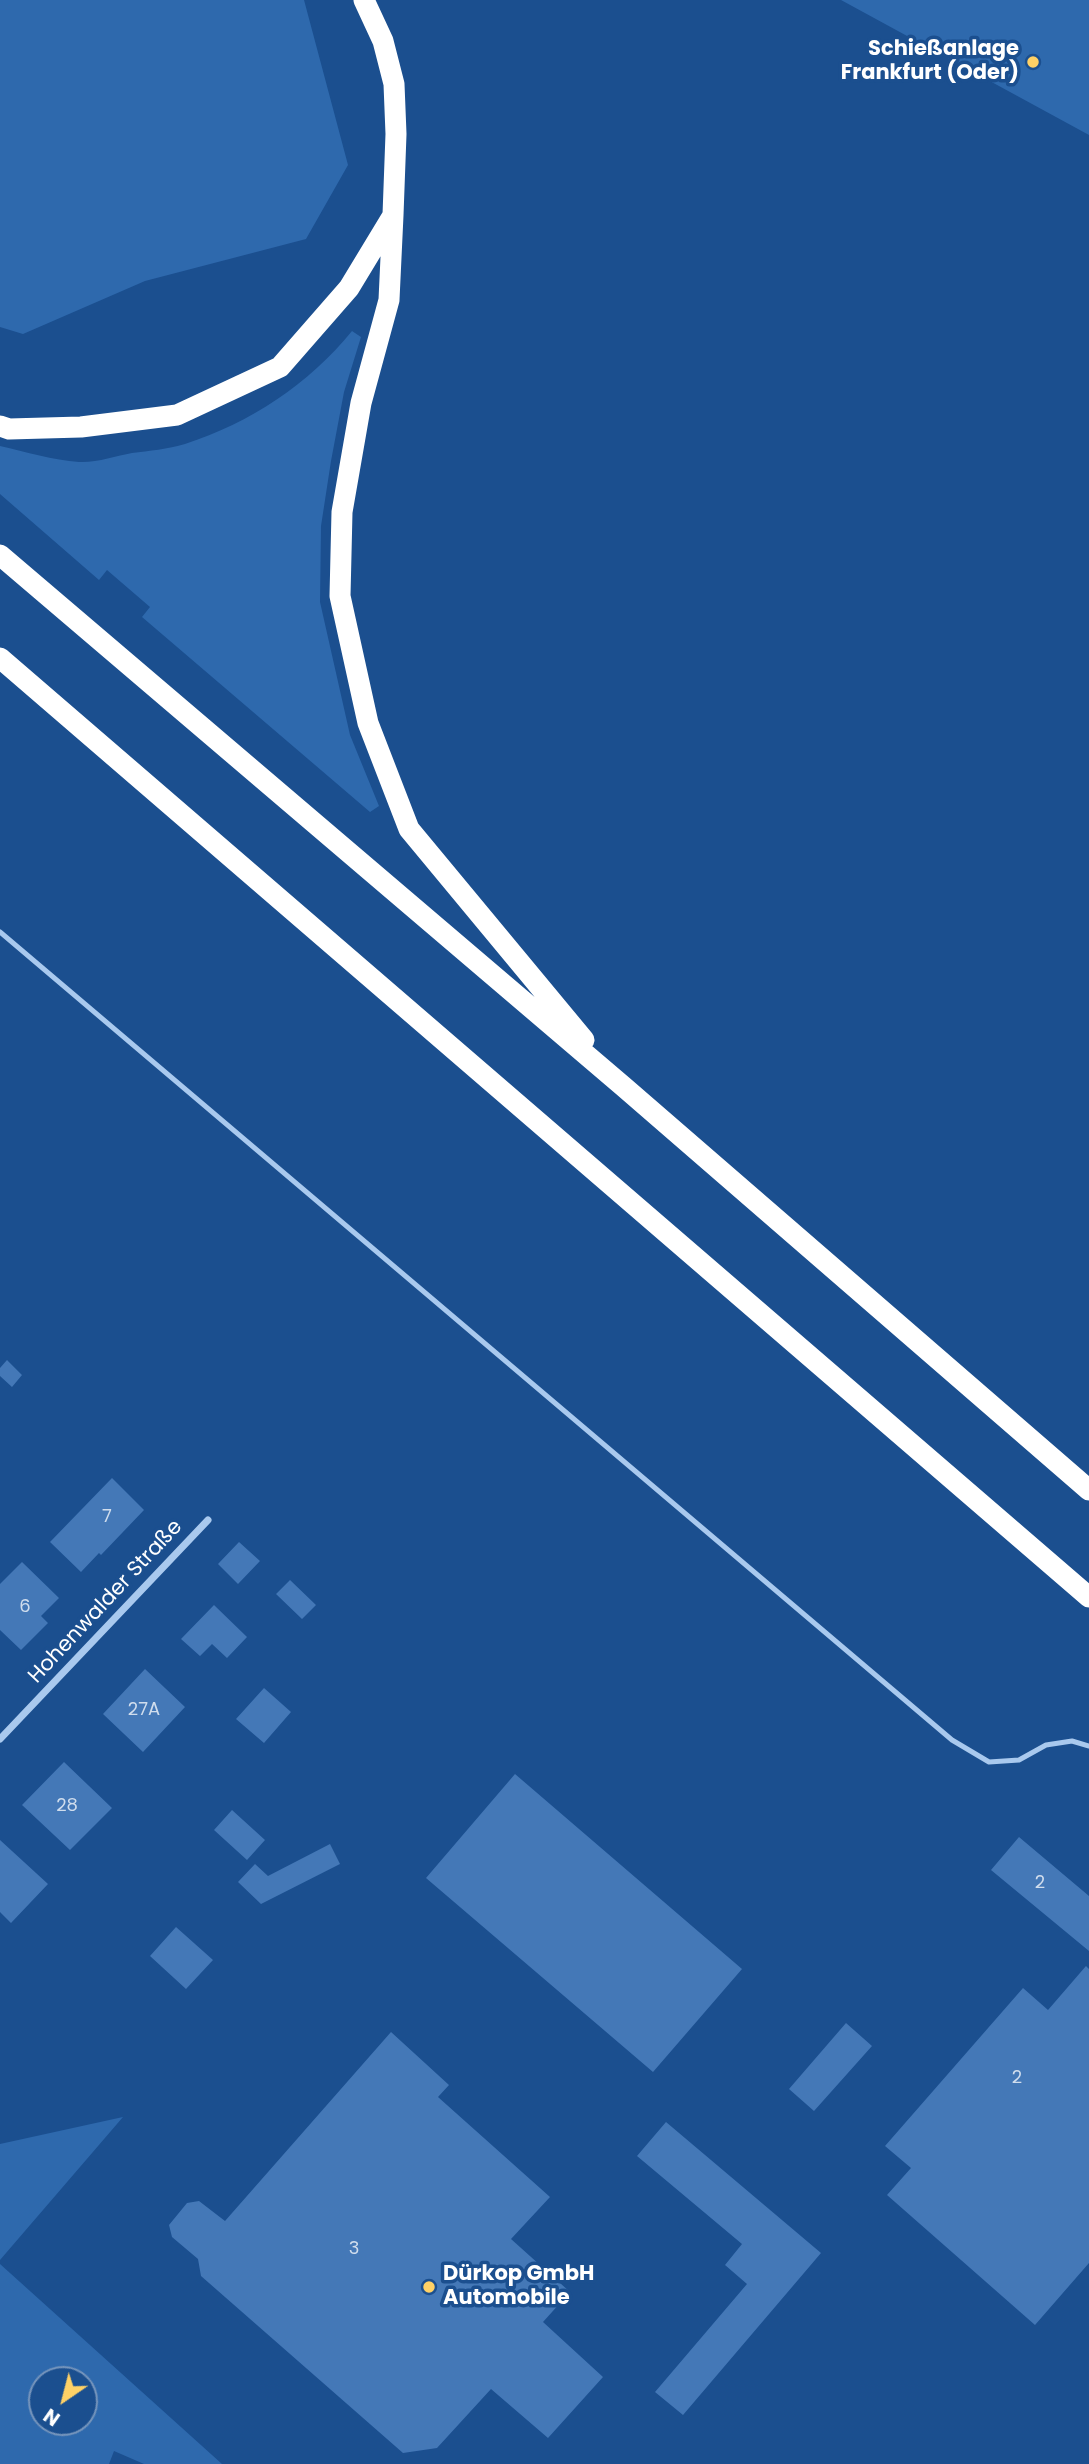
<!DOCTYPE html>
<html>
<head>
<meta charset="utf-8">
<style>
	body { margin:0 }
	#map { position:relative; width:1089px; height:2464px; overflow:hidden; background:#1b4f8f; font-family:Poppins,sans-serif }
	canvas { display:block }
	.north { position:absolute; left:28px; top:2366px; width:70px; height:70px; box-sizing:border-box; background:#1b4f8f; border:2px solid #7695bc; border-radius:50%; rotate:215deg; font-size:19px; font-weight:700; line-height:28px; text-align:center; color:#fff }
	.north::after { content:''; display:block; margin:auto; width:24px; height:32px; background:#ffd166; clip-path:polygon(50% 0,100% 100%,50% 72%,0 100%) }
</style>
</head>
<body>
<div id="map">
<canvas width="1089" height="2464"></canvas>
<div class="north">N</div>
</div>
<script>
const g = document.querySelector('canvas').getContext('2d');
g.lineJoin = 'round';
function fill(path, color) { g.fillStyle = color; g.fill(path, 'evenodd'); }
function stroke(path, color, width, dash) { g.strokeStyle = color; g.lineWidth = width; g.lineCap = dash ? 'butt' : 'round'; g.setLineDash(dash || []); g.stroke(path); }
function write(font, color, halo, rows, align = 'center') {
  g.font = font + ' Poppins,sans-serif'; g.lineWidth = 7; g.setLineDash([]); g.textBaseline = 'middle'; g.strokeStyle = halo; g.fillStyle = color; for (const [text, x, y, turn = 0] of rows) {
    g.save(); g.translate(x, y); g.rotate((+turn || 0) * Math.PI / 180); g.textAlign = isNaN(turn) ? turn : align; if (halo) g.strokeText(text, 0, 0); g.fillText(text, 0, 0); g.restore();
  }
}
fill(new Path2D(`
	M 0,0 L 304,0 L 348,165 L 306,239 L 145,281 L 23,334 L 0,327 Z
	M 841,0 L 1089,0 L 1089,135 Z
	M 352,331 L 361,337 L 344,392 L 331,461 L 321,526 L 320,602 L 350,735 L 379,806 L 370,812 L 142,617 L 150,607 L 107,570 L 99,580 L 0,494 L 0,446 C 26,452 53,460 79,462 C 96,463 116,456 132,453 C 149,451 168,449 185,444 C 250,423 309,384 352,331 Z
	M 123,2117 L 0,2260 L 0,2144 Z
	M 0,2264 L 222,2464 L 144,2464 L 114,2451 L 109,2464 L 0,2464 ZM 42,2380 L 84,2380 L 84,2422 L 42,2422 Z`), '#2e69ad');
fill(new Path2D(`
	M 7,1360 L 22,1375 L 12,1387 L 0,1376 L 0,1368 Z
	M 112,1478 L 144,1510 L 101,1555 L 99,1553 L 81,1572 L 50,1542 Z
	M 239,1542 L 260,1561 L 238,1584 L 218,1564 Z
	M 22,1562 L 59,1598 L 41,1616 L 48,1623 L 21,1650 L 0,1630 L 0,1584 Z
	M 290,1580 L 316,1605 L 302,1619 L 276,1594 Z
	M 214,1605 L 247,1637 L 227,1658 L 212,1644 L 200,1656 L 181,1639 Z
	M 145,1669 L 185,1707 L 143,1752 L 103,1714 Z
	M 264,1688 L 291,1712 L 264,1743 L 236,1719 Z
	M 64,1762 L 112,1808 L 70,1850 L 22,1805 Z
	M 515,1774 L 742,1969 L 653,2072 L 426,1878 Z
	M 232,1810 L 265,1840 L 247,1860 L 214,1830 Z
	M 1019,1837 L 1089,1896 L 1089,1951 L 991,1870 Z
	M 0,1840 L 48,1884 L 11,1923 L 0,1912 Z
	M 330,1844 L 340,1864 L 261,1904 L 238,1882 L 255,1864 L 268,1876 Z
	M 176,1927 L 213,1960 L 186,1989 L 150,1956 Z
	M 1086,1966 L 1089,1969 L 1089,2263 L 1035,2325 L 887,2195 L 911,2168 L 885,2146 L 1023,1988 L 1048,2010 Z
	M 846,2023 L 872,2046 L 814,2111 L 789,2089 Z
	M 391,2032 L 449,2085 L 438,2097 L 550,2197 L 511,2239 L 570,2292 L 543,2322 L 603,2377 L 548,2438 L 491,2389 L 437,2448 L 403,2453 L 201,2276 L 198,2259 L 172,2237 L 169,2225 L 187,2203 L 199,2201 L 225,2221 Z
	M 666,2122 L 821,2253 L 683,2415 L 655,2392 L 747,2284 L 725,2265 L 742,2244 L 637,2156 Z`), '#4478b7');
stroke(new Path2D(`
	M 0,932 L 952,1740 L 989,1762 L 1019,1760 L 1046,1745 L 1072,1741 L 1089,1746`), '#a9c9ee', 5);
stroke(new Path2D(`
	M 0,1739 L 208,1520`), '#a9c9ee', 7);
stroke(new Path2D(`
	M 364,0 L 383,41 L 394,84 L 396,134 L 393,215 L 389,300 L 361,403 L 342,512 L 340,596 L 368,723 L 409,829 L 584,1040
	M 0,426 L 9,429 L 81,427 L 177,415 L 280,367 L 349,288 L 392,217
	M 0,555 L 624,1087 L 1089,1490
	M 0,658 L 1089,1597`), '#fff', 21);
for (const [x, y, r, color] of [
	[1033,62,7,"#ffd166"],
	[429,2287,7,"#ffd166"]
]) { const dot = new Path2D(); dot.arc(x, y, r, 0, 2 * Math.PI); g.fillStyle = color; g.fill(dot); stroke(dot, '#1b4f8f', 2.5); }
write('18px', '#d0dded', null, [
	["7",107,1517],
	["6",25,1607],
	["27A",144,1710],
	["28",67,1806],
	["2",1040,1883],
	["2",1017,2078],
	["3",354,2249]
]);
write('bold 21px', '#fff', '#1b4f8f', [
	["Schießanlage",1019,50],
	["Frankfurt (Oder)",1019,74],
	["Dürkop GmbH",443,2275,"left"],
	["Automobile",443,2299,"left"]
], 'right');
write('21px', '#fff', '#1b4f8f', [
	["Hohenwalder Straße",106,1602,-47]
]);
</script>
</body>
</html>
